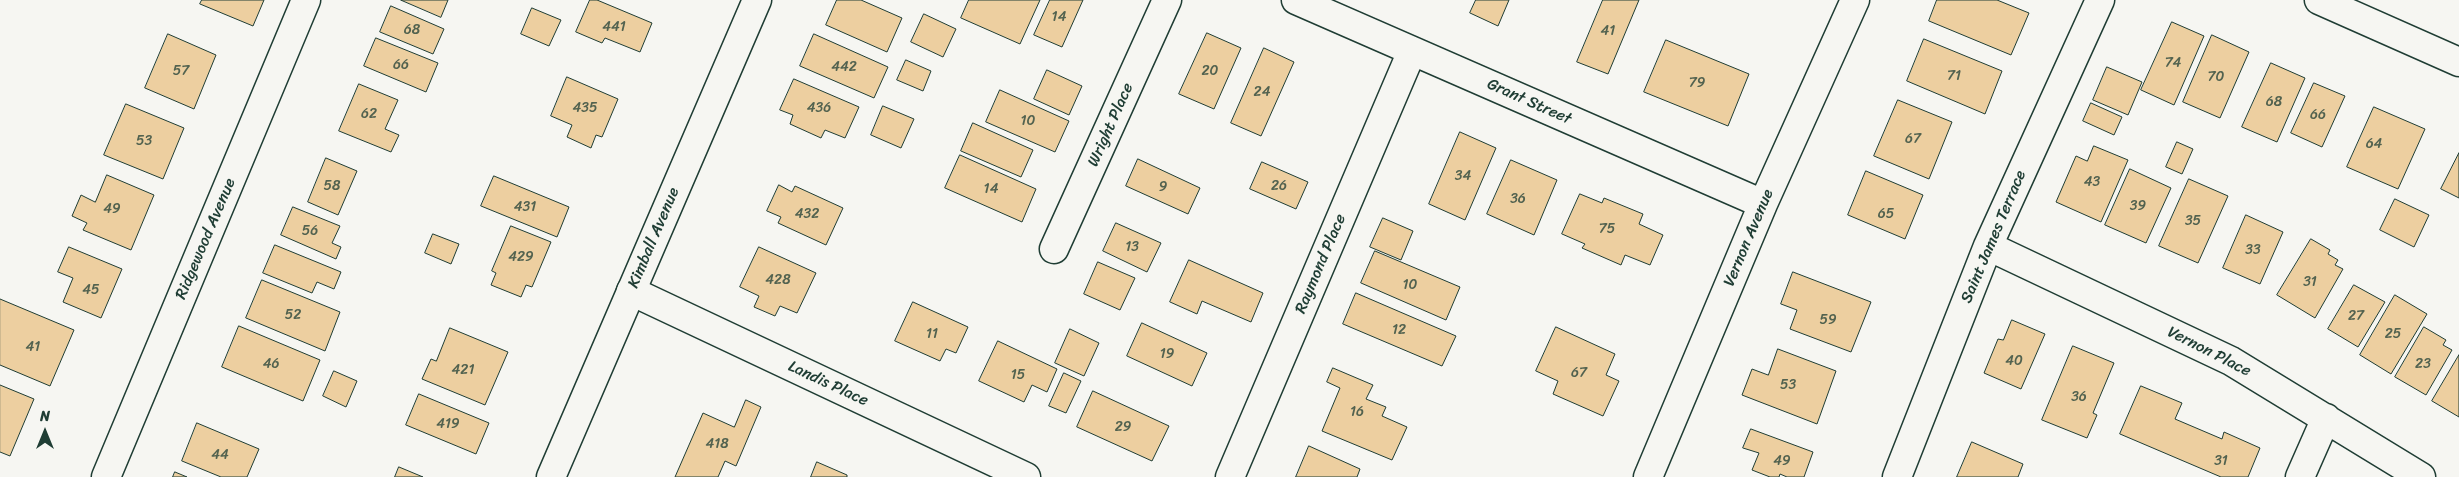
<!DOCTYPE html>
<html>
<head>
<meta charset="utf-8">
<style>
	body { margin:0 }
	#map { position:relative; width:2459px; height:477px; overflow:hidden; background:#f6f6f2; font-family:Sriracha,sans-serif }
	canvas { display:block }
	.north { position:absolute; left:20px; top:407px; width:50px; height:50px; -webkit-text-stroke:4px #f6f6f2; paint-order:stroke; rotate:0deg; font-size:14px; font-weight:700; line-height:20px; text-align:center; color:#1f3d34 }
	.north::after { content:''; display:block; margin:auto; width:18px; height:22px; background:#1f3d34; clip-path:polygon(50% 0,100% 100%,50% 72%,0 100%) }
</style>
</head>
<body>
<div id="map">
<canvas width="2459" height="477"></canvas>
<div class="north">N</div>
</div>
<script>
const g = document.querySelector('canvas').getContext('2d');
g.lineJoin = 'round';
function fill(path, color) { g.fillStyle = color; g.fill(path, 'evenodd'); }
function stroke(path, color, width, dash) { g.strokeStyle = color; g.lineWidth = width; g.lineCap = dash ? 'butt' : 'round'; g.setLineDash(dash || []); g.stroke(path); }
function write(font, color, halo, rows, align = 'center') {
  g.font = font + ' Sriracha,sans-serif'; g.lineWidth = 4.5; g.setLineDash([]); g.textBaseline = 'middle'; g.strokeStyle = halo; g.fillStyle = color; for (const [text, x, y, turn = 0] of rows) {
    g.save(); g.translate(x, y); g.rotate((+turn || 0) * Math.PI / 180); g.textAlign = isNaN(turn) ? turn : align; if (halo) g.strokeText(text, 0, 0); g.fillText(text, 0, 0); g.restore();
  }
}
const building = new Path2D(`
	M 202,0 L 264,0 L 253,26 L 200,4 Z
	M 401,0 L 448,0 L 441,17 Z
	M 590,0 L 597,0 L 652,23 L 640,52 L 605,38 L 602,43 L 576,32 Z
	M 837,0 L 861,0 L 902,18 L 887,52 L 826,25 Z
	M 969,0 L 1040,0 L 1020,44 L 961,18 Z
	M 1050,0 L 1083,0 L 1062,47 L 1034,35 Z
	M 1476,0 L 1509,0 L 1498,26 L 1470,13 Z
	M 1603,0 L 1639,0 L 1608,74 L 1577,62 Z
	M 1937,0 L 1997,0 L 2029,13 L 2011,55 L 1929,21 Z
	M 391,6 L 444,29 L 433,54 L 380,32 Z
	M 532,8 L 561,20 L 549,46 L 521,34 Z
	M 924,14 L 956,29 L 943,57 L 911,42 Z
	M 2172,22 L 2204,36 L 2174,105 L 2141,90 Z
	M 1207,33 L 1241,48 L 1214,109 L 1179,94 Z
	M 168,34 L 216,55 L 194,109 L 145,88 Z
	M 814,34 L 888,67 L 874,98 L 800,66 Z
	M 2212,35 L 2249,52 L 2220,118 L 2183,102 Z
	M 376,38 L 438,63 L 426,92 L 364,66 Z
	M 1924,39 L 2002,71 L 1985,114 L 1907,81 Z
	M 1666,40 L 1749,74 L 1728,126 L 1644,92 Z
	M 1264,48 L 1294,62 L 1261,136 L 1231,123 Z
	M 906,60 L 931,71 L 923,91 L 897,80 Z
	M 2271,63 L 2305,78 L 2277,142 L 2242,127 Z
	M 2107,67 L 2142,82 L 2128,115 L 2093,100 Z
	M 1047,70 L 1082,86 L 1069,115 L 1034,99 Z
	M 567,77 L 618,99 L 602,137 L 596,135 L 591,148 L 567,137 L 572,125 L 551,116 Z
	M 794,79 L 859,107 L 845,138 L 825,130 L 821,138 L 790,124 L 793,115 L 780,110 Z
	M 2314,83 L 2345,96 L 2322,147 L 2291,133 Z
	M 359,84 L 398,100 L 385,129 L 399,135 L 391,152 L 339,131 Z
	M 1000,90 L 1069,121 L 1055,152 L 986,122 Z
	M 1898,100 L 1952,122 L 1929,179 L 1874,156 Z
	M 2091,103 L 2122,117 L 2114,135 L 2083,121 Z
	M 126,104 L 184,128 L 163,179 L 104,155 Z
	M 883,106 L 914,119 L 901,148 L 871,135 Z
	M 2374,107 L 2425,129 L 2398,189 L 2347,167 Z
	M 973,123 L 1033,150 L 1021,177 L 961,151 Z
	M 1460,132 L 1496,148 L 1465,220 L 1429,204 Z
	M 2177,142 L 2193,149 L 2182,174 L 2166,167 Z
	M 2094,146 L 2128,160 L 2101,222 L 2056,202 L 2076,156 L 2087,161 Z
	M 2459,153 L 2459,198 L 2441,189 Z
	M 960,155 L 1036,189 L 1022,222 L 945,188 Z
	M 326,158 L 357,171 L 338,215 L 308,202 Z
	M 1138,159 L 1200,188 L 1188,214 L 1126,186 Z
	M 1511,160 L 1557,180 L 1534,235 L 1487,214 Z
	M 1262,162 L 1308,182 L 1296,209 L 1250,189 Z
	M 2130,169 L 2171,188 L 2146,243 L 2105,225 Z
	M 1866,171 L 1923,195 L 1905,239 L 1848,215 Z
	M 107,175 L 154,195 L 131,250 L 83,230 L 87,223 L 72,216 L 81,195 L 95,202 Z
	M 494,176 L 569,207 L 557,237 L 481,206 Z
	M 2189,179 L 2228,196 L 2198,263 L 2159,246 Z
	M 779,185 L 792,192 L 795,186 L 843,208 L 826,245 L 778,223 L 781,217 L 767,211 Z
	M 1580,194 L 1602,203 L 1604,198 L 1643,214 L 1639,224 L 1663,235 L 1650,265 L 1625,255 L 1621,265 L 1582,248 L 1585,244 L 1562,234 Z
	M 2395,199 L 2429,215 L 2414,247 L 2380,230 Z
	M 293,207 L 340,226 L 332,243 L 341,247 L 336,259 L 281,235 Z
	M 2246,215 L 2283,232 L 2260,284 L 2223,268 Z
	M 1383,218 L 1413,231 L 1401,260 L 1370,247 Z
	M 1116,223 L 1161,243 L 1147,272 L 1103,251 Z
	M 511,226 L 551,242 L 532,287 L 526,285 L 521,297 L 491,285 L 496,273 L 492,271 Z
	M 433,234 L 459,244 L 451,264 L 425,253 Z
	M 2311,239 L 2330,250 L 2328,254 L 2338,260 L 2335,265 L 2343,269 L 2315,318 L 2277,295 Z
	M 275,245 L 341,272 L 334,289 L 317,282 L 312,293 L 263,273 Z
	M 69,247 L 122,269 L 101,318 L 63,302 L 73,278 L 58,272 Z
	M 759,247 L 816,273 L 797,313 L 780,306 L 775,316 L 754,307 L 759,296 L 740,287 Z
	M 1375,251 L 1460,287 L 1446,320 L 1361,283 Z
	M 1189,260 L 1263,293 L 1251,322 L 1202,301 L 1197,314 L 1170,302 Z
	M 1098,262 L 1135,278 L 1120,310 L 1084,294 Z
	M 1793,272 L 1871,302 L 1851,352 L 1790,329 L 1797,310 L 1781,304 Z
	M 262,280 L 340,312 L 325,351 L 246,318 Z
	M 2354,285 L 2385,302 L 2358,347 L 2328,329 Z
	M 1356,293 L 1456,336 L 1442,366 L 1343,324 Z
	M 2395,295 L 2427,314 L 2391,374 L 2360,355 Z
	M 0,299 L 74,330 L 50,386 L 0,365 Z
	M 913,302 L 968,327 L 956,353 L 946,349 L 940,361 L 895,341 Z
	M 2012,320 L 2045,334 L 2021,389 L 1984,373 L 1998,339 L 2003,340 Z
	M 1142,323 L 1207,353 L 1192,386 L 1127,356 Z
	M 239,326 L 320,360 L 303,401 L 222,367 Z
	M 1556,327 L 1615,354 L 1606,375 L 1619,381 L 1603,416 L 1553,394 L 1558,381 L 1536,371 Z
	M 2424,327 L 2446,340 L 2443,345 L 2452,350 L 2426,395 L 2395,377 Z
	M 450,328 L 508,352 L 485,405 L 422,379 L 431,359 L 436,361 Z
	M 1070,329 L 1099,343 L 1084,376 L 1055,363 Z
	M 998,341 L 1057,369 L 1047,392 L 1032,385 L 1024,402 L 979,381 Z
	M 2073,346 L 2114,363 L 2093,413 L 2097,415 L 2087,438 L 2042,420 Z
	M 1778,349 L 1836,371 L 1817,424 L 1742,395 L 1752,369 L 1768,375 Z
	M 2459,355 L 2459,417 L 2432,401 Z
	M 1333,368 L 1373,385 L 1366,399 L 1386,407 L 1382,416 L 1407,427 L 1392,460 L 1322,431 L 1340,388 L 1327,382 Z
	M 334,371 L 357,381 L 346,407 L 323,396 Z
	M 1064,373 L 1081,381 L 1066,413 L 1049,406 Z
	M 0,385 L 34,399 L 10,456 L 0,452 Z
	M 2141,386 L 2182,403 L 2175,419 L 2222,439 L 2224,432 L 2260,448 L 2248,477 L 2221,477 L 2120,434 Z
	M 1093,391 L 1169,426 L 1152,461 L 1077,427 Z
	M 419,394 L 489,423 L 476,454 L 406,425 Z
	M 746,400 L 761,407 L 736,466 L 725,461 L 718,477 L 675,477 L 703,413 L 734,427 Z
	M 197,423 L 259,449 L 247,477 L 221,477 L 182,461 Z
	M 1751,429 L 1813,452 L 1804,477 L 1787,477 L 1780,474 L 1779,477 L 1770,477 L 1752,470 L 1759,453 L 1743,448 Z
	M 1972,442 L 2023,464 L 2018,477 L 1957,477 Z
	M 1309,446 L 1360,469 L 1357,477 L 1296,477 Z
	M 817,462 L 847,475 L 847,477 L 811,477 Z
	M 399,467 L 423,477 L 395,477 Z
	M 175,472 L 187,477 L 173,477 Z`);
fill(building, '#edcfa0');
stroke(building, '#1f3d34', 1);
const street = new Path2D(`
	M 1296,0 L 1763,204
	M 2319,0 L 2459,62
	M 1988,246 L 2231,361 L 2421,477
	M 1054,249 L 1167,0
	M 631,291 L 1026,477
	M 106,477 L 306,0
	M 1230,477 L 1412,51
	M 1648,477 L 1763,204 L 1855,0
	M 1897,477 L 1988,246 L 2100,0
	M 2300,477 L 2326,418`);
const secondary = new Path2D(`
	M 551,477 L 757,0`);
stroke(street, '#1f3d34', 31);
stroke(secondary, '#1f3d34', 31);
stroke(street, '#f6f6f2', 28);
stroke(secondary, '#f6f6f2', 28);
write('14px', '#52624f', null, [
	["14",1059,17],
	["441",614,27],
	["68",412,30],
	["41",1608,31],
	["74",2173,63],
	["66",401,65],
	["442",844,67],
	["57",181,71],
	["20",1210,71],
	["71",1954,76],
	["70",2216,77],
	["79",1697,83],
	["24",1262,92],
	["68",2274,102],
	["435",585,108],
	["436",819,108],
	["62",369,114],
	["66",2318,115],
	["10",1028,121],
	["67",1913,139],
	["53",144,141],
	["64",2374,144],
	["34",1463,176],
	["43",2092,182],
	["58",332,186],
	["26",1279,186],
	["9",1163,187],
	["14",991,189],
	["36",1518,199],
	["39",2138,206],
	["431",525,207],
	["49",112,209],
	["432",807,214],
	["65",1886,214],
	["35",2193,221],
	["75",1607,229],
	["56",310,231],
	["13",1132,247],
	["33",2253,250],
	["429",521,257],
	["428",778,280],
	["31",2310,282],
	["10",1410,285],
	["45",91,290],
	["52",293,315],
	["27",2356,316],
	["59",1828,320],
	["12",1399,330],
	["11",932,334],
	["25",2393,334],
	["41",33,347],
	["19",1167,354],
	["40",2014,361],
	["46",271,364],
	["23",2423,364],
	["421",463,370],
	["67",1579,373],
	["15",1018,375],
	["53",1788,385],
	["36",2079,397],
	["16",1357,412],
	["419",448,424],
	["29",1123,427],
	["418",717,444],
	["44",220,455],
	["49",1782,461],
	["31",2221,461]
]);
write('16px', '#1f3d34', '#f6f6f2', [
	["Grant Street",1529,102,24],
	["Wright Place",1111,125,-66],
	["Saint James Terrace",1994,237,-67],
	["Kimball Avenue",654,238,-67],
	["Vernon Avenue",1749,238,-67],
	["Ridgewood Avenue",206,239,-67],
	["Raymond Place",1321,264,-67],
	["Vernon Place",2209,352,27],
	["Landis Place",828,384,25]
]);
</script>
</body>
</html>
